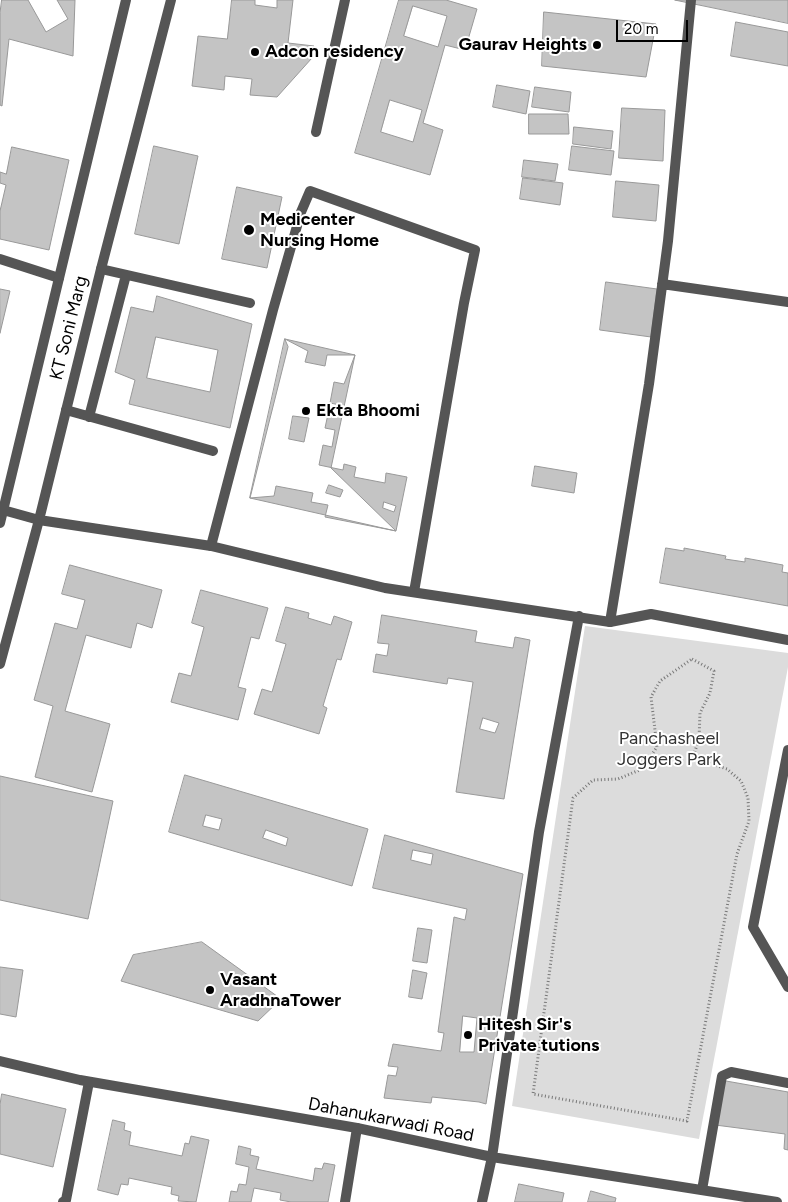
<!DOCTYPE html>
<html>
<head>
<meta charset="utf-8">
<style>
	body { margin:0 }
	#map { position:relative; width:788px; height:1202px; overflow:hidden; background:#fff; font-family:Figtree,sans-serif }
	canvas { display:block }
	.scale { position:absolute; left:616px; top:20px; width:72px; height:22px; box-sizing:border-box; border:2px solid #000; border-top:0; padding-left:6px; font-size:15px; line-height:18px; white-space:nowrap; color:#000; -webkit-text-stroke:4px #fff; paint-order:stroke }
</style>
</head>
<body>
<div id="map">
<canvas width="788" height="1202"></canvas>
<div class="scale">20 m</div>
</div>
<script>
const g = document.querySelector('canvas').getContext('2d');
g.lineJoin = 'round';
function fill(path, color) { g.fillStyle = color; g.fill(path, 'evenodd'); }
function stroke(path, color, width, dash) { g.strokeStyle = color; g.lineWidth = width; g.lineCap = dash ? 'butt' : 'round'; g.setLineDash(dash || []); g.stroke(path); }
function write(font, color, halo, rows, align = 'center') {
  g.font = font + ' Figtree,sans-serif'; g.lineWidth = 4; g.setLineDash([]); g.textBaseline = 'middle'; g.strokeStyle = halo; g.fillStyle = color; for (const [text, x, y, turn = 0] of rows) {
    g.save(); g.translate(x, y); g.rotate((+turn || 0) * Math.PI / 180); g.textAlign = isNaN(turn) ? turn : align; if (halo) g.strokeText(text, 0, 0); g.fillText(text, 0, 0); g.restore();
  }
}
fill(new Path2D(`
	M 585,626 L 788,653 L 788,667 L 699,1139 L 512,1106 Z`), '#dcdcdc');
const building = new Path2D(`
	M 2,0 L 28,0 L 46,32 L 68,19 L 57,0 L 75,0 L 73,56 L 9,39 L 2,106 L 0,105 L 0,13 Z
	M 232,0 L 255,0 L 255,5 L 277,8 L 277,0 L 293,0 L 288,43 L 314,46 L 312,58 L 277,97 L 250,95 L 252,79 L 225,76 L 224,90 L 192,86 L 198,36 L 227,39 Z
	M 399,0 L 446,0 L 477,9 L 465,50 L 445,45 L 423,123 L 443,130 L 430,175 L 355,153 ZM 413,6 L 447,16 L 438,47 L 404,36 ZM 390,100 L 422,110 L 413,142 L 381,132 Z
	M 675,0 L 788,0 L 788,23 Z
	M 544,12 L 656,24 L 646,77 L 542,66 Z
	M 736,22 L 788,32 L 788,66 L 731,56 Z
	M 497,85 L 530,91 L 526,114 L 493,107 Z
	M 535,87 L 571,92 L 569,112 L 532,107 Z
	M 622,108 L 665,110 L 663,161 L 619,158 Z
	M 529,114 L 568,114 L 569,134 L 529,134 Z
	M 574,127 L 613,131 L 611,149 L 573,144 Z
	M 154,146 L 198,156 L 179,244 L 135,234 Z
	M 572,146 L 614,151 L 611,175 L 569,170 Z
	M 12,147 L 69,160 L 49,250 L 0,239 L 0,211 L 6,185 L 0,183 L 0,172 L 6,174 Z
	M 524,160 L 558,164 L 555,181 L 522,177 Z
	M 523,178 L 563,183 L 560,205 L 520,199 Z
	M 616,181 L 659,185 L 656,221 L 613,217 Z
	M 237,187 L 282,197 L 267,268 L 222,259 Z
	M 606,282 L 657,289 L 651,337 L 600,330 Z
	M 0,289 L 10,291 L 0,333 Z
	M 157,296 L 252,324 L 230,428 L 129,404 L 135,380 L 115,372 L 131,307 L 153,312 ZM 156,337 L 218,350 L 210,392 L 147,378 Z
	M 285,339 L 308,351 L 305,362 L 325,366 L 327,355 L 355,355 L 344,384 L 334,382 L 330,403 L 340,405 L 338,416 L 328,414 L 325,428 L 335,430 L 332,447 L 323,445 L 319,465 L 343,470 L 344,464 L 356,467 L 354,477 L 385,483 L 386,473 L 407,477 L 396,531 L 325,517 L 328,505 L 311,502 L 313,493 L 276,486 L 274,496 L 250,498 L 288,347 ZM 293,416 L 309,418 L 304,442 L 289,439 ZM 329,485 L 343,490 L 340,497 L 326,493 ZM 384,502 L 396,506 L 394,512 L 383,508 Z
	M 285,339 L 355,355 L 331,468 L 396,531 L 250,498 Z
	M 535,466 L 577,473 L 574,493 L 532,486 Z
	M 666,548 L 684,551 L 684,548 L 726,556 L 725,559 L 745,562 L 745,558 L 783,565 L 782,572 L 788,573 L 788,606 L 660,583 Z
	M 70,565 L 162,590 L 152,628 L 137,623 L 131,648 L 86,635 L 65,711 L 110,724 L 92,792 L 35,777 L 53,706 L 34,700 L 55,623 L 77,629 L 85,600 L 62,594 Z
	M 201,590 L 268,608 L 259,639 L 251,637 L 238,687 L 246,689 L 238,720 L 171,702 L 179,673 L 191,676 L 204,627 L 192,623 Z
	M 286,607 L 309,613 L 308,618 L 331,625 L 334,616 L 352,622 L 341,660 L 337,659 L 323,706 L 327,708 L 319,734 L 254,714 L 262,689 L 272,692 L 286,644 L 276,641 Z
	M 382,615 L 477,631 L 475,642 L 513,648 L 515,637 L 530,640 L 504,799 L 456,792 L 473,682 L 448,678 L 447,684 L 373,672 L 376,654 L 387,656 L 389,644 L 378,643 ZM 483,718 L 499,723 L 495,733 L 480,729 Z
	M 185,775 L 368,829 L 352,886 L 169,832 ZM 206,815 L 222,819 L 219,830 L 203,826 ZM 266,830 L 288,838 L 286,846 L 263,838 Z
	M 0,776 L 113,801 L 88,919 L 0,900 Z
	M 385,835 L 523,874 L 486,1104 L 479,1102 L 432,1097 L 431,1103 L 384,1098 L 388,1075 L 396,1076 L 398,1067 L 388,1066 L 393,1044 L 441,1051 L 444,1033 L 438,1032 L 454,917 L 465,920 L 467,909 L 373,888 ZM 413,850 L 433,854 L 431,865 L 411,860 Z
	M 418,928 L 432,930 L 427,963 L 413,961 Z
	M 202,942 L 281,999 L 258,1021 L 121,981 L 133,955 Z
	M 0,967 L 23,970 L 16,1017 L 0,1014 Z
	M 413,970 L 427,973 L 422,999 L 409,997 Z
	M 463,1016 L 477,1018 L 474,1052 L 460,1052 Z
	M 726,1081 L 788,1092 L 788,1150 L 784,1149 L 785,1134 L 715,1125 Z
	M 2,1094 L 66,1109 L 53,1167 L 0,1154 L 0,1105 Z
	M 113,1120 L 125,1123 L 124,1130 L 131,1132 L 129,1145 L 182,1156 L 185,1143 L 189,1144 L 191,1136 L 209,1140 L 196,1202 L 178,1201 L 179,1196 L 171,1194 L 172,1187 L 129,1178 L 128,1185 L 121,1184 L 118,1195 L 98,1190 Z
	M 239,1146 L 251,1149 L 250,1155 L 259,1157 L 256,1169 L 313,1181 L 315,1168 L 322,1169 L 324,1163 L 335,1165 L 328,1202 L 291,1202 L 280,1200 L 281,1193 L 254,1188 L 251,1202 L 229,1202 L 231,1191 L 237,1192 L 239,1184 L 246,1185 L 249,1167 L 236,1164 Z
	M 519,1184 L 564,1193 L 562,1202 L 515,1202 Z
	M 591,1191 L 616,1198 L 615,1202 L 588,1202 Z`);
fill(building, '#c4c4c4');
stroke(building, '#999', 1);
stroke(new Path2D(`
	M 692,659 L 714,671 L 710,693 L 700,713 L 699,739 L 694,754 L 711,764 L 727,769 L 741,781 L 748,798 L 749,821 L 737,854 L 687,1121 L 533,1094 L 573,798 L 593,780 L 618,779 L 642,769 L 657,747 L 651,697 L 660,681 Z`), '#777', 3, [1, 2.5]);
stroke(new Path2D(`
	M 316,132 L 345,0
	M 101,269 L 250,303
	M 66,410 L 213,451
	M 89,417 L 126,275
	M 211,546 L 273,310 L 301,212 L 310,191 L 475,250 L 464,303 L 414,592
	M 788,750 L 753,927 L 788,987
	M 63,1202 L 66,1200 L 89,1082
	M 345,1202 L 357,1128`), '#555', 10);
stroke(new Path2D(`
	M 0,259 L 59,278
	M 662,284 L 788,302
	M 610,622 L 649,384 L 668,241 L 691,0
	M 0,1061 L 80,1080 L 357,1128 L 492,1157 L 777,1202
	M 702,1190 L 722,1076 L 731,1072 L 788,1083
	M 482,1202 L 492,1157 L 539,832 L 579,616`), '#555', 10);
stroke(new Path2D(`
	M 3,510 L 39,520 L 211,546 L 385,588 L 610,622 L 651,614 L 788,640
	M 0,523 L 126,0
	M 0,664 L 39,520 L 101,269 L 171,0`), '#555', 10);
for (const [x, y, r, color] of [
	[597,45,5,"#000"],
	[255,52,5,"#000"],
	[249,230,6,"#000"],
	[306,411,5,"#000"],
	[210,990,5,"#000"],
	[468,1035,5,"#000"]
]) { const dot = new Path2D(); dot.arc(x, y, r, 0, 2 * Math.PI); g.fillStyle = color; g.fill(dot); stroke(dot, '#fff', 2); }
write('bold 18px', '#000', '#fff', [
	["Gaurav Heights",587,45,"right"],
	["Adcon residency",265,52],
	["Medicenter",260,220],
	["Nursing Home",260,241],
	["Ekta Bhoomi",316,411],
	["Vasant",220,980],
	["AradhnaTower",220,1001],
	["Hitesh Sir's",478,1025],
	["Private tutions",478,1046]
], 'left');
write('18px', '#000', '#fff', [
	["KT Soni Marg",69,328,-76],
	["Dahanukarwadi Road",391,1120,11]
]);
write('18px', '#333', '#fff', [
	["Panchasheel",669,739],
	["Joggers Park",669,760]
]);
</script>
</body>
</html>
